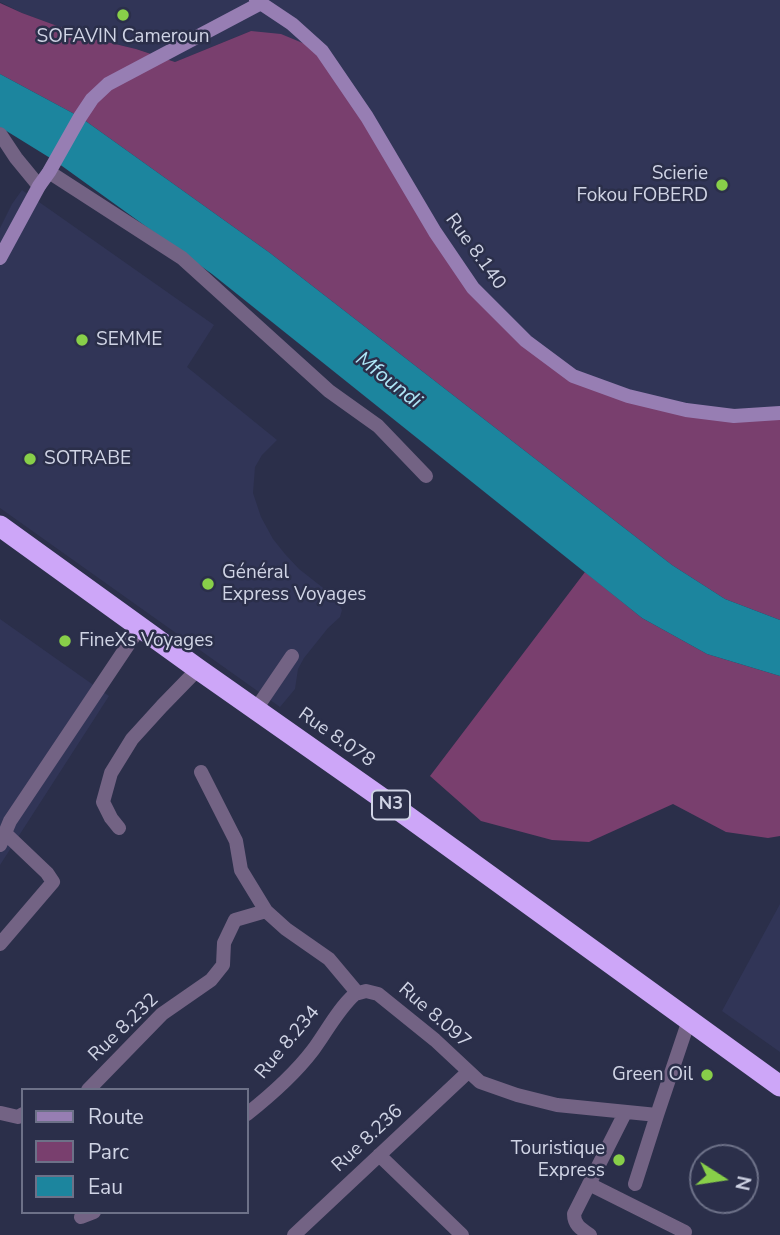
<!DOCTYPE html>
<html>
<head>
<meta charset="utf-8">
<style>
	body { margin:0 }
	#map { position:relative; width:780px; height:1235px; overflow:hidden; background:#2b2f4a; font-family:"Nunito Sans",sans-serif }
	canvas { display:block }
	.legend { position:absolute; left:21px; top:1088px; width:228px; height:126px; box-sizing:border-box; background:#2b2f4a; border:2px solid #6d7188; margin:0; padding:9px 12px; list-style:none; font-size:21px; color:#d0d4e5 }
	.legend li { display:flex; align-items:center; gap:14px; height:35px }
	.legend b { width:35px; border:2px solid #6d7188 }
	.north { position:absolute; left:689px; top:1144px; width:70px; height:70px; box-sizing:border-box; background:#2b2f4a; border:2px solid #6d7188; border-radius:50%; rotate:102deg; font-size:19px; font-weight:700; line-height:28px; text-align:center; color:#d0d4e5 }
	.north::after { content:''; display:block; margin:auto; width:24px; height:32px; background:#88cf49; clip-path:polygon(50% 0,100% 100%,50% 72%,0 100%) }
</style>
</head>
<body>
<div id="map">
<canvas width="780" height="1235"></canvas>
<ul class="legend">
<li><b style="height:9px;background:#977eb3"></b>Route</li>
<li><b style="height:19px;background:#793f6e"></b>Parc</li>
<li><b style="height:19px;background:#1c859e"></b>Eau</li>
</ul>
<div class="north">N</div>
</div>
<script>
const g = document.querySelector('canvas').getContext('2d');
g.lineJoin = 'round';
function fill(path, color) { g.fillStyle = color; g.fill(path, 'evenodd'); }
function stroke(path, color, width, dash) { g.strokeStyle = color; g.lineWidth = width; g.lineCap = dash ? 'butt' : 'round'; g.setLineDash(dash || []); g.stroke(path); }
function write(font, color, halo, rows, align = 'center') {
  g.font = font + ' "Nunito Sans",sans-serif'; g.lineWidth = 5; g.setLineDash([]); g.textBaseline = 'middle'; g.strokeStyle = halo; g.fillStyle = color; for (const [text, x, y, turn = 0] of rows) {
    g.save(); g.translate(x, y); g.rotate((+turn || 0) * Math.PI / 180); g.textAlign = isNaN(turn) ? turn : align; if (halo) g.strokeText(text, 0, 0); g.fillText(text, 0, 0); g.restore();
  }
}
fill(new Path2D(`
	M 0,0 L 780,0 L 780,413 L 734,416 L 573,376 L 526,341 L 251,31 L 175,62 L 136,49 L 90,38 L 22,13 L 0,2 Z
	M 22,190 L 214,325 L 187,367 L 277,440 L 262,455 L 255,467 L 253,493 L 261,517 L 273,539 L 285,554 L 299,569 L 336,598 L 342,610 L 340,617 L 328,628 L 304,658 L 298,669 L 295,689 L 280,707 L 0,508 L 0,228 L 12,204 Z
	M 0,619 L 109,696 L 0,865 Z
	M 780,904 L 780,1052 L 722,1011 Z`), '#313557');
fill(new Path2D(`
	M 0,3 L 22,13 L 90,38 L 136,49 L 175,62 L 251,31 L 281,34 L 322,51 L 473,288 L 573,376 L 686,410 L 780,413 L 780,620 L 725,599 L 672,565 L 270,253 L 80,117 L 0,74 Z
	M 585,572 L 642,618 L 707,654 L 780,676 L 780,836 L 768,838 L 726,832 L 673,804 L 589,842 L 552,840 L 481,821 L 430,776 Z`), '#793f6e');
fill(new Path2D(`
	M 0,74 L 80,117 L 270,253 L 672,565 L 725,599 L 780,620 L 780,676 L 707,654 L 642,618 L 212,274 L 55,161 L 0,127 Z`), '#1c859e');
stroke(new Path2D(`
	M 0,134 L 16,158 L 39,186
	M 49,172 L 182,258 L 329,391 L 378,426 L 426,476
	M 256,709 L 292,656
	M 201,772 L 236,841 L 241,870 L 266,911 L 286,929 L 329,959 L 355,990 L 355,994 L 366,991 L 378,994 L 435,1040 L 480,1082 L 517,1095 L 557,1105 L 657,1115 L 689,1020
	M 119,828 L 111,818 L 103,802 L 111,773 L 132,739 L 162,706 L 198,669
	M 0,845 L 10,821 L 140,627
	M 0,944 L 53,882 L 47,873 L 5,833
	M 88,1090 L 162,1014 L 211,980 L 223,965 L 224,943 L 235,920 L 266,911
	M 1,1113 L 18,1117 L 23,1114
	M 247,1114 C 271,1095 294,1075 313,1050 C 327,1031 338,1009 355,994
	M 379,1155 L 462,1235
	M 589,1184 L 685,1232
	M 635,1184 L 657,1115
	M 81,1217 L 94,1212
	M 294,1235 L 468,1072
	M 590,1235 C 581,1229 574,1225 574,1214 L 625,1113`), '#736384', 14);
stroke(new Path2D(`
	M 256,0 L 292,24 L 322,51 L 367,117 L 435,232 L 473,288 L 526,341 L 573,376 L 628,396 L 686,410 L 734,416 L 780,413
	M 0,258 L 39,186 L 49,172 L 80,117 L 92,99 L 108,84 L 261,3`), '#977eb3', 14);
stroke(new Path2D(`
	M 0,526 L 198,669 L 396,808 L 780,1086`), '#cda6f8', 21);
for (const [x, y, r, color] of [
	[123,15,7,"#88cf49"],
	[722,185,7,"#88cf49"],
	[82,340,7,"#88cf49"],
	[30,459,7,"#88cf49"],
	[208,584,7,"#88cf49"],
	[65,641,7,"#88cf49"],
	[707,1075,7,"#88cf49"],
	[619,1160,7,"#88cf49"]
]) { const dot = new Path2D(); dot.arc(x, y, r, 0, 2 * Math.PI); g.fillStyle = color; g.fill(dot); stroke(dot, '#2b2f4a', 2.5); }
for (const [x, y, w] of [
	[391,805,38]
]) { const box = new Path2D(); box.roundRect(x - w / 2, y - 14.5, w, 29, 5); g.fillStyle = '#2b2f4a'; g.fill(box); stroke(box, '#d0d4e5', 2); }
write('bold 18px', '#d0d4e5', null, [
	["N3",391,805]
]);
write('19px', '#d0d4e5', '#2b2f4a', [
	["SOFAVIN Cameroun",123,37,"center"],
	["Scierie",708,174,"right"],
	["Fokou FOBERD",708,196,"right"],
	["SEMME",96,340],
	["SOTRABE",44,459],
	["Général",222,573],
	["Express Voyages",222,595],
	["FineXs Voyages",79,641],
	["Green Oil",693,1075,"right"],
	["Touristique",605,1149,"right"],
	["Express",605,1171,"right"]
], 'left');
write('19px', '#d0d4e5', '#2b2f4a', [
	["Rue 8.140",475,252,54],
	["Rue 8.078",336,738,35],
	["Rue 8.097",434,1016,41],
	["Rue 8.232",124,1028,-44],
	["Rue 8.234",288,1043,-50],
	["Rue 8.236",368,1139,-43]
]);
write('italic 21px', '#afe6f7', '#2b2f4a', [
	["Mfoundi",388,381,38]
]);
</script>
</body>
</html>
